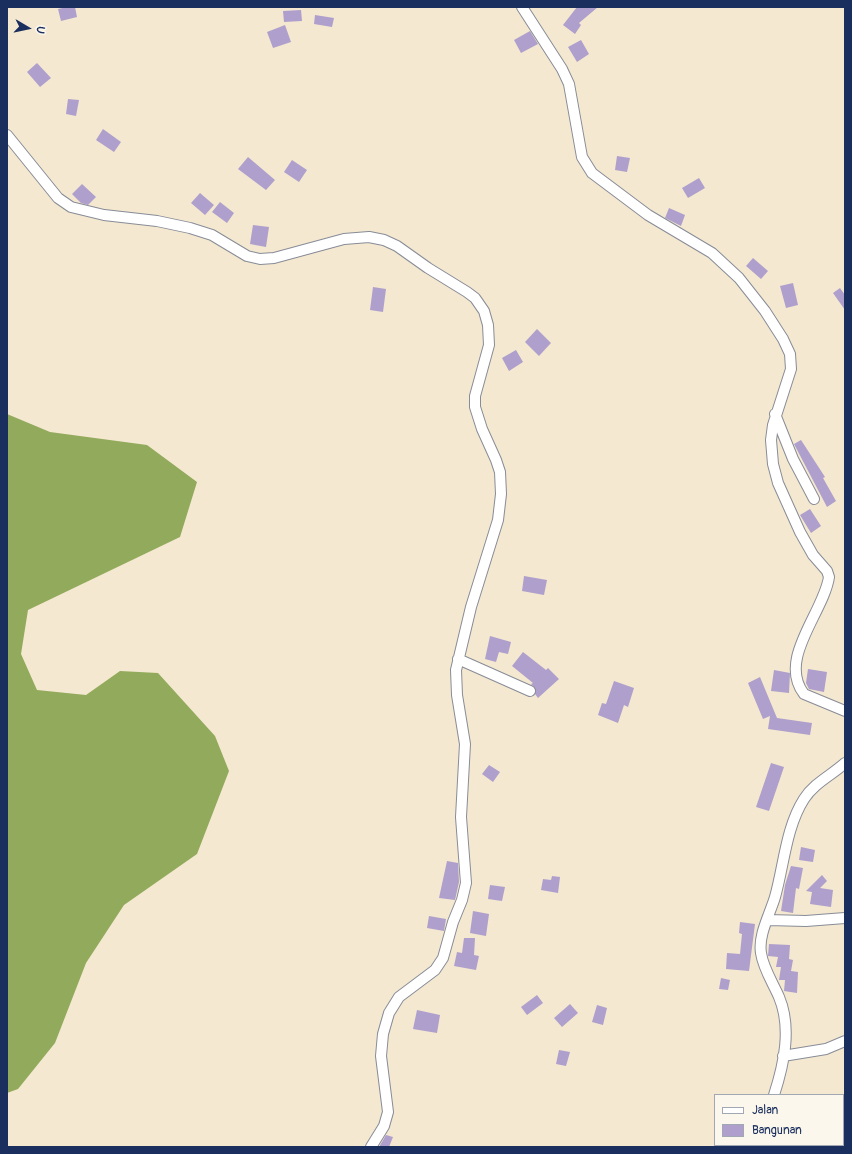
<!DOCTYPE html>
<html>
<head>
<meta charset="utf-8">
<style>
	body { margin:0 }
	#map { position:relative; width:852px; height:1154px; overflow:hidden; background:#f4e8d0; font-family:Pangolin,sans-serif }
	canvas { display:block }
	.frame { position:absolute; inset:0; border:8px solid #1b2f5e; pointer-events:none }
	.legend { position:absolute; left:714px; top:1094px; width:130px; height:52px; box-sizing:border-box; background:#fbf7ec; border:1px solid #a1a7b3; margin:0; padding:5px 7px; list-style:none; font-size:12px; color:#1b2f5e }
	.legend li { display:flex; align-items:center; gap:8px; height:20px }
	.legend b { width:20px; border:1px solid #a1a7b3 }
	.north { position:absolute; left:8px; top:8px; width:40px; height:40px; -webkit-text-stroke:3px #fbf7ec; paint-order:stroke; rotate:99deg; font-size:11px; font-weight:700; line-height:16px; text-align:center; color:#1b2f5e }
	.north::after { content:''; display:block; margin:auto; width:14px; height:18px; background:#1b2f5e; clip-path:polygon(50% 0,100% 100%,50% 72%,0 100%) }
</style>
</head>
<body>
<div id="map">
<canvas width="852" height="1154"></canvas>
<div class="frame"></div>
<ul class="legend">
<li><b style="height:5px;background:#fff"></b>Jalan</li>
<li><b style="height:11px;background:#af9fcc"></b>Bangunan</li>
</ul>
<div class="north">U</div>
</div>
<script>
const g = document.querySelector('canvas').getContext('2d');
g.lineJoin = 'round';
function fill(path, color) { g.fillStyle = color; g.fill(path, 'evenodd'); }
function stroke(path, color, width, dash) { g.strokeStyle = color; g.lineWidth = width; g.lineCap = dash ? 'butt' : 'round'; g.setLineDash(dash || []); g.stroke(path); }
fill(new Path2D(`
	M 7,414 L 50,432 L 147,445 L 197,482 L 180,537 L 28,610 L 21,654 L 37,690 L 86,695 L 120,671 L 158,673 L 215,736 L 229,771 L 197,854 L 124,905 L 86,963 L 55,1043 L 18,1089 L 7,1093 Z`), '#92aa5c');
fill(new Path2D(`
	M 67,7 L 75,7 L 77,17 L 61,21 L 58,9 Z
	M 577,7 L 598,7 L 579,23 L 581,25 L 575,34 L 563,25 Z
	M 301,10 L 302,21 L 284,22 L 283,11 Z
	M 315,15 L 334,18 L 332,27 L 314,24 Z
	M 285,25 L 291,42 L 273,48 L 267,32 Z
	M 530,31 L 538,44 L 521,53 L 514,40 Z
	M 581,40 L 589,54 L 577,62 L 568,47 Z
	M 37,63 L 51,78 L 40,87 L 27,72 Z
	M 68,99 L 79,100 L 76,116 L 66,114 Z
	M 103,129 L 121,142 L 114,152 L 96,140 Z
	M 617,156 L 630,158 L 627,172 L 615,170 Z
	M 248,157 L 275,180 L 266,190 L 238,169 Z
	M 292,160 L 307,170 L 299,182 L 284,172 Z
	M 699,178 L 705,188 L 688,198 L 682,188 Z
	M 82,184 L 96,197 L 88,205 L 81,203 L 72,194 Z
	M 200,193 L 214,205 L 205,215 L 191,203 Z
	M 220,202 L 234,213 L 227,223 L 212,212 Z
	M 669,208 L 685,215 L 681,226 L 665,218 Z
	M 253,225 L 269,227 L 266,247 L 250,244 Z
	M 753,258 L 768,271 L 761,279 L 746,266 Z
	M 793,283 L 798,305 L 786,308 L 780,286 Z
	M 373,287 L 386,289 L 383,312 L 370,310 Z
	M 840,288 L 845,295 L 845,310 L 833,293 Z
	M 537,329 L 551,343 L 539,356 L 525,342 Z
	M 516,350 L 523,362 L 509,371 L 502,358 Z
	M 801,440 L 825,477 L 823,478 L 836,501 L 827,507 L 794,444 Z
	M 810,509 L 821,526 L 811,533 L 800,515 Z
	M 524,576 L 547,580 L 544,595 L 522,591 Z
	M 490,636 L 511,642 L 508,654 L 499,652 L 496,662 L 485,659 Z
	M 523,652 L 546,670 L 548,668 L 559,679 L 538,698 L 535,694 L 535,688 L 531,684 L 533,683 L 512,666 Z
	M 808,669 L 827,672 L 824,692 L 809,689 L 806,683 Z
	M 774,670 L 790,673 L 789,693 L 771,691 Z
	M 760,677 L 777,718 L 812,723 L 810,735 L 768,729 L 770,716 L 763,719 L 748,683 Z
	M 614,681 L 634,688 L 628,707 L 624,705 L 618,723 L 598,715 L 602,703 L 606,704 Z
	M 771,763 L 784,767 L 769,811 L 756,807 Z
	M 489,765 L 500,772 L 493,782 L 482,774 Z
	M 801,847 L 815,850 L 813,862 L 799,860 Z
	M 447,861 L 458,863 L 459,882 L 455,900 L 439,898 Z
	M 791,866 L 803,868 L 799,889 L 796,888 L 793,913 L 781,911 L 785,885 Z
	M 822,875 L 827,881 L 820,888 L 833,890 L 831,907 L 810,904 L 812,892 L 806,891 Z
	M 552,876 L 560,877 L 558,893 L 541,890 L 543,879 L 551,880 Z
	M 490,885 L 505,887 L 502,901 L 488,899 Z
	M 473,911 L 489,914 L 486,936 L 470,933 Z
	M 429,916 L 446,919 L 444,931 L 427,928 Z
	M 740,922 L 755,924 L 749,971 L 726,969 L 727,953 L 740,954 L 742,934 L 739,933 Z
	M 464,938 L 475,938 L 474,955 L 479,956 L 476,970 L 454,966 L 457,952 L 462,953 Z
	M 769,944 L 790,945 L 789,959 L 793,960 L 791,971 L 798,972 L 797,993 L 784,991 L 785,980 L 779,980 L 781,967 L 776,967 L 778,957 L 768,956 Z
	M 721,978 L 730,980 L 728,990 L 719,989 Z
	M 537,995 L 543,1003 L 527,1015 L 521,1007 Z
	M 570,1004 L 578,1013 L 562,1027 L 554,1018 Z
	M 597,1005 L 607,1008 L 603,1025 L 592,1022 Z
	M 417,1010 L 440,1015 L 437,1033 L 413,1029 Z
	M 559,1050 L 570,1052 L 566,1066 L 556,1064 Z
	M 386,1135 L 393,1137 L 389,1147 L 379,1147 Z`), '#af9fcc');
const minor = new Path2D(`
	M 522,7 L 562,69 L 569,84 L 582,157 L 592,173 L 648,215 L 712,253 L 739,278 L 765,311 L 783,339 L 790,354 L 791,369 L 773,425 L 771,440 L 773,464 L 778,483 L 800,532 L 813,555 L 827,571 L 829,577 C 824,612 777,659 804,694 L 845,711
	M 7,135 L 58,198 L 71,207 L 104,215 L 157,221 L 190,228 L 212,235 L 247,256 L 260,259 L 274,258 L 344,239 L 369,237 L 384,240 L 397,246 L 428,268 L 467,292 L 475,298 L 484,311 L 488,325 L 489,345 L 475,396 L 475,407 L 482,429 L 496,460 L 500,472 L 501,494 L 498,520 L 471,607 L 456,670 L 457,695 L 465,744 L 461,817 L 466,883 L 462,900 L 453,922 L 443,958 L 435,970 L 399,997 L 389,1013 L 383,1034 L 381,1056 L 388,1112 L 384,1126 L 371,1147
	M 775,414 L 793,459 L 814,499
	M 458,659 L 530,691
	M 768,920 L 806,921 L 845,918
	M 783,1056 L 826,1049 L 845,1041
	M 774,1095 C 784,1064 792,1028 779,997 C 773,983 763,968 761,953 C 758,935 770,914 775,897 C 784,865 786,827 804,799 C 814,783 832,775 845,763
	M 843,1129 L 845,1129
	M 756,1147 L 756,1145`);
stroke(minor, '#888c97', 12);
stroke(minor, '#fff', 10);
</script>
</body>
</html>
